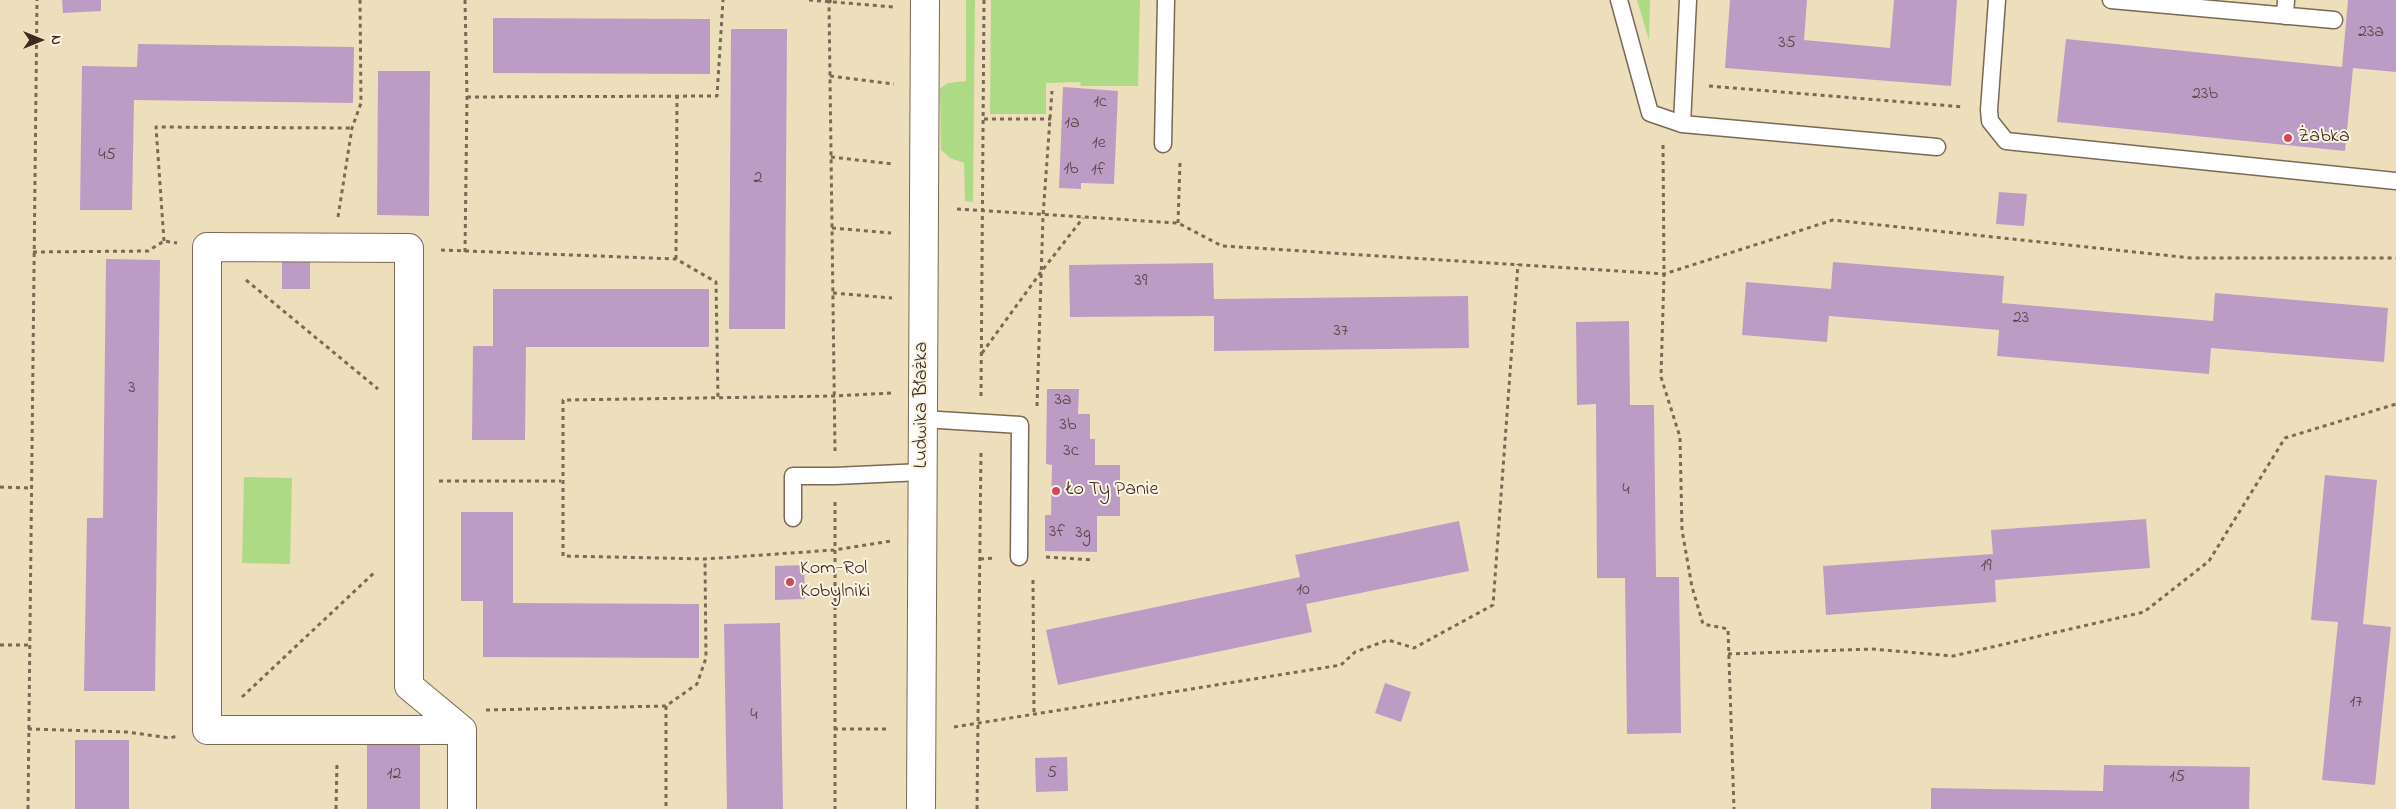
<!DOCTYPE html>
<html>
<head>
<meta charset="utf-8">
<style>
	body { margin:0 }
	#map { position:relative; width:2396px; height:809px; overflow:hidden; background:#eddfbc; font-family:"Indie Flower",sans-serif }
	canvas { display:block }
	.north { position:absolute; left:15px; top:15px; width:50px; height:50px; -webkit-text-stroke:4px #fcf5e5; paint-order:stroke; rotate:90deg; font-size:14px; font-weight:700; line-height:20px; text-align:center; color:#3b2a1e }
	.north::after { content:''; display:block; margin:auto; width:18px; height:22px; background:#3b2a1e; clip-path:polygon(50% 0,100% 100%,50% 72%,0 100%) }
</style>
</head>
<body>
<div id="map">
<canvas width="2396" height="809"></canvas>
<div class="north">N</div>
</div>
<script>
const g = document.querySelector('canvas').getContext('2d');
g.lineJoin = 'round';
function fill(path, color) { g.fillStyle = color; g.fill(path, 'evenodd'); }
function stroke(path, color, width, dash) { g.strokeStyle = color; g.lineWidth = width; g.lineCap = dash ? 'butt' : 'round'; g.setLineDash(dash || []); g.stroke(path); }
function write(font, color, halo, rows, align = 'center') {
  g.font = font + ' "Indie Flower",sans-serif'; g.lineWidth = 4; g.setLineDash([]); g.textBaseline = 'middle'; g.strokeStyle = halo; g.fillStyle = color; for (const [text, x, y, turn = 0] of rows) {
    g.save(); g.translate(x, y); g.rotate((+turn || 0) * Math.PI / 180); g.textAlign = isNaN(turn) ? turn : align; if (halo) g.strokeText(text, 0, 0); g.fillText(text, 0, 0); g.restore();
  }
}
fill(new Path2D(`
	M 966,0 L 975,0 L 973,202 L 965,201 L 964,163 L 950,158 L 941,150 L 940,88 L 948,83 L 966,81 Z
	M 991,0 L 1140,0 L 1138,86 L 1081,86 L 1080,82 L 1046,83 L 1046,114 L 990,114 Z
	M 1637,0 L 1650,0 L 1649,40 Z
	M 244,477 L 292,478 L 290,564 L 242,563 Z`), '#afda85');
fill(new Path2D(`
	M 62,0 L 101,0 L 101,11 L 63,13 Z
	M 1730,0 L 1807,0 L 1804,40 L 1890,48 L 1894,0 L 1957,0 L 1951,86 L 1725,68 Z
	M 2348,0 L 2396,0 L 2396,72 L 2353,68 L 2345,151 L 2057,122 L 2066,39 L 2342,67 Z
	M 493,18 L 710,19 L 710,74 L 493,73 Z
	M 731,29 L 787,29 L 785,329 L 729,329 Z
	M 138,44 L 354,47 L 353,103 L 134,100 L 132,210 L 80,210 L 82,66 L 137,67 Z
	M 378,71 L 430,71 L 429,216 L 377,215 Z
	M 1063,87 L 1118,91 L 1114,184 L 1081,183 L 1081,189 L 1059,188 Z
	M 1999,192 L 2027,194 L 2024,226 L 1996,224 Z
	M 282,258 L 310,258 L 310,289 L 282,289 Z
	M 106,259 L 160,260 L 155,691 L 84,691 L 87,518 L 103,518 Z
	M 1833,262 L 2004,276 L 2002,303 L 2213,321 L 2215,293 L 2388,308 L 2384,362 L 2211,348 L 2209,374 L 1997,356 L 1999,330 L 1829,316 L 1827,342 L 1742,335 L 1746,282 L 1831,289 Z
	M 1213,263 L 1214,299 L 1468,296 L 1469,348 L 1214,351 L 1214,316 L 1070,317 L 1069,265 Z
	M 493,289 L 709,289 L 709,347 L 526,347 L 525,440 L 472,440 L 473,346 L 493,346 Z
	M 1629,321 L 1630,405 L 1654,405 L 1656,577 L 1679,577 L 1681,733 L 1627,734 L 1625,578 L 1597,578 L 1596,404 L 1577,405 L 1576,322 Z
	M 1047,389 L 1079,389 L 1078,414 L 1090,414 L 1090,439 L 1095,439 L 1095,465 L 1120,465 L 1120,516 L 1097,516 L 1097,552 L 1045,551 L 1045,515 L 1051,515 L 1052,465 L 1046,464 Z
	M 2325,475 L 2377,480 L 2363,624 L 2391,627 L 2375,785 L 2322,780 L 2338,622 L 2311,620 Z
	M 461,512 L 513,512 L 513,603 L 699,604 L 699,658 L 483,657 L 483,601 L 461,601 Z
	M 2146,519 L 2150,568 L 1995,580 L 1996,602 L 1826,615 L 1823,566 L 1993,554 L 1991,530 Z
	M 1459,521 L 1469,571 L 1306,604 L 1312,632 L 1058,685 L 1046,630 L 1300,577 L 1295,555 Z
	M 804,565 L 805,599 L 775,600 L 775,566 Z
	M 780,623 L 783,809 L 727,809 L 724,624 Z
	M 1385,683 L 1411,692 L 1401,722 L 1375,713 Z
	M 75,740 L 129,740 L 129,809 L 75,809 Z
	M 367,742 L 420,742 L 420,809 L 367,809 Z
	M 1067,757 L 1068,791 L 1036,792 L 1035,758 Z
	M 2104,765 L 2250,767 L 2249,809 L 1931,809 L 1931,788 L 2103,791 Z`), '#bc9cc5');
const service = new Path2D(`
	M 1619,0 L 1650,113 L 1682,124 L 1937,147
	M 1997,0 L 1989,110 L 1990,121 L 2006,141 L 2396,181
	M 2111,0 L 2334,20
	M 2285,16 L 2286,0
	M 1682,124 L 1688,0
	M 1163,144 L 1166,0
	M 923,419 L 1020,425 L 1019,557
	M 793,518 L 793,476 L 835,476 L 922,472`);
const minor = new Path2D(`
	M 207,247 L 409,248 L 409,686 L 462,730 L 207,730 Z
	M 462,809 L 462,730
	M 921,809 L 925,0`);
stroke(service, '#796955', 19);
stroke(minor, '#796955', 30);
stroke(new Path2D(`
	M 809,0 L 894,7
	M 831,0 L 829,3 L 835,451
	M 830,76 L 894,84
	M 1709,86 L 1964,107
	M 467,97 L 717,96 L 723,0
	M 984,119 L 1051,119
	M 1663,145 L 1664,274 L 1661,377 L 1680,437 L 1682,530 L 1692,587 L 1703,624 L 1728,629 L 1734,809
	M 831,157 L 893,164
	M 957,209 L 1178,223 L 1222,246 L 1664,274 L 1833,220 L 2191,258 L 2396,258
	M 338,217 L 352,128 L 361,103 L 360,0
	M 1178,223 L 1180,163
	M 832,228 L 891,233
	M 164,241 L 156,127 L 352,128
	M 441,250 L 676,259 L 716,282 L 718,398
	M 33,252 L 148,251 L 164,241 L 177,243
	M 465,252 L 467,97 L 465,0
	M 676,259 L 677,97
	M 246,280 L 378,389
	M 833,293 L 892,298
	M 982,353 L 1041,272 L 1083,218
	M 891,393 L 834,396 L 563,400 L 563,556 L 705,559 L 834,550 L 891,541
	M 981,396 L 984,0
	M 1037,406 L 1043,216 L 1052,91
	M 439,481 L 561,481
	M 0,487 L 30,488
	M 835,502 L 835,809
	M 1046,557 L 1094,560
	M 980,559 L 994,558
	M 1033,580 L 1034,714
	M 0,645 L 29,645
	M 1728,654 L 1872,649 L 1953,656 L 2144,612 L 2209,561 L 2285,438 L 2396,404
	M 242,697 L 376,571
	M 666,706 L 666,809
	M 486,710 L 666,706 L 697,684 L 706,658 L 705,559
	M 954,727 L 1341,665 L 1355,652 L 1388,640 L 1414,648 L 1493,605 L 1518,264
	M 28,729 L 127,732 L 170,738 L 177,736
	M 834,729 L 890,729
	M 28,809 L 37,0
	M 336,809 L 337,762
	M 977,809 L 981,450`), '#796955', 3, [4, 4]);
stroke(service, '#fff', 16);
stroke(minor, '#fff', 28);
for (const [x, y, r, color] of [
	[2288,138,5,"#d1495b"],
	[1056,491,5,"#d1495b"],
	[790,582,5,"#d1495b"]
]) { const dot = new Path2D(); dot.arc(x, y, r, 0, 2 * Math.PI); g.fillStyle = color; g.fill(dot); stroke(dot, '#fcf5e5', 2); }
write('18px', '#5b4648', null, [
	["23a",2371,33],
	["35",1787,44],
	["23b",2205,95],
	["1c",1100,103],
	["1a",1072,124],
	["1e",1099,144],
	["45",107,156],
	["1b",1071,170],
	["1f",1098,171],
	["2",758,179],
	["39",1141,282],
	["23",2021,319],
	["37",1341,332],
	["3",132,389],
	["3a",1063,401],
	["3b",1068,426],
	["3c",1071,452],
	["4",1626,491],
	["3f",1057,533],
	["3g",1083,534],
	["19",1986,567],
	["10",1303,591],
	["17",2356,703],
	["4",754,716],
	["5",1052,774],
	["12",394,775],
	["15",2177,778]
]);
write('20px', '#3b2a1e', '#fcf5e5', [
	["Żabka",2298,138],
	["Ło Ty Panie",1066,491],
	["Kom-Rol",800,570],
	["Kobylniki",800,593]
], 'left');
write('20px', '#3b2a1e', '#fcf5e5', [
	["Ludwika Błażka",923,405,-90]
]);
</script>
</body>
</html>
